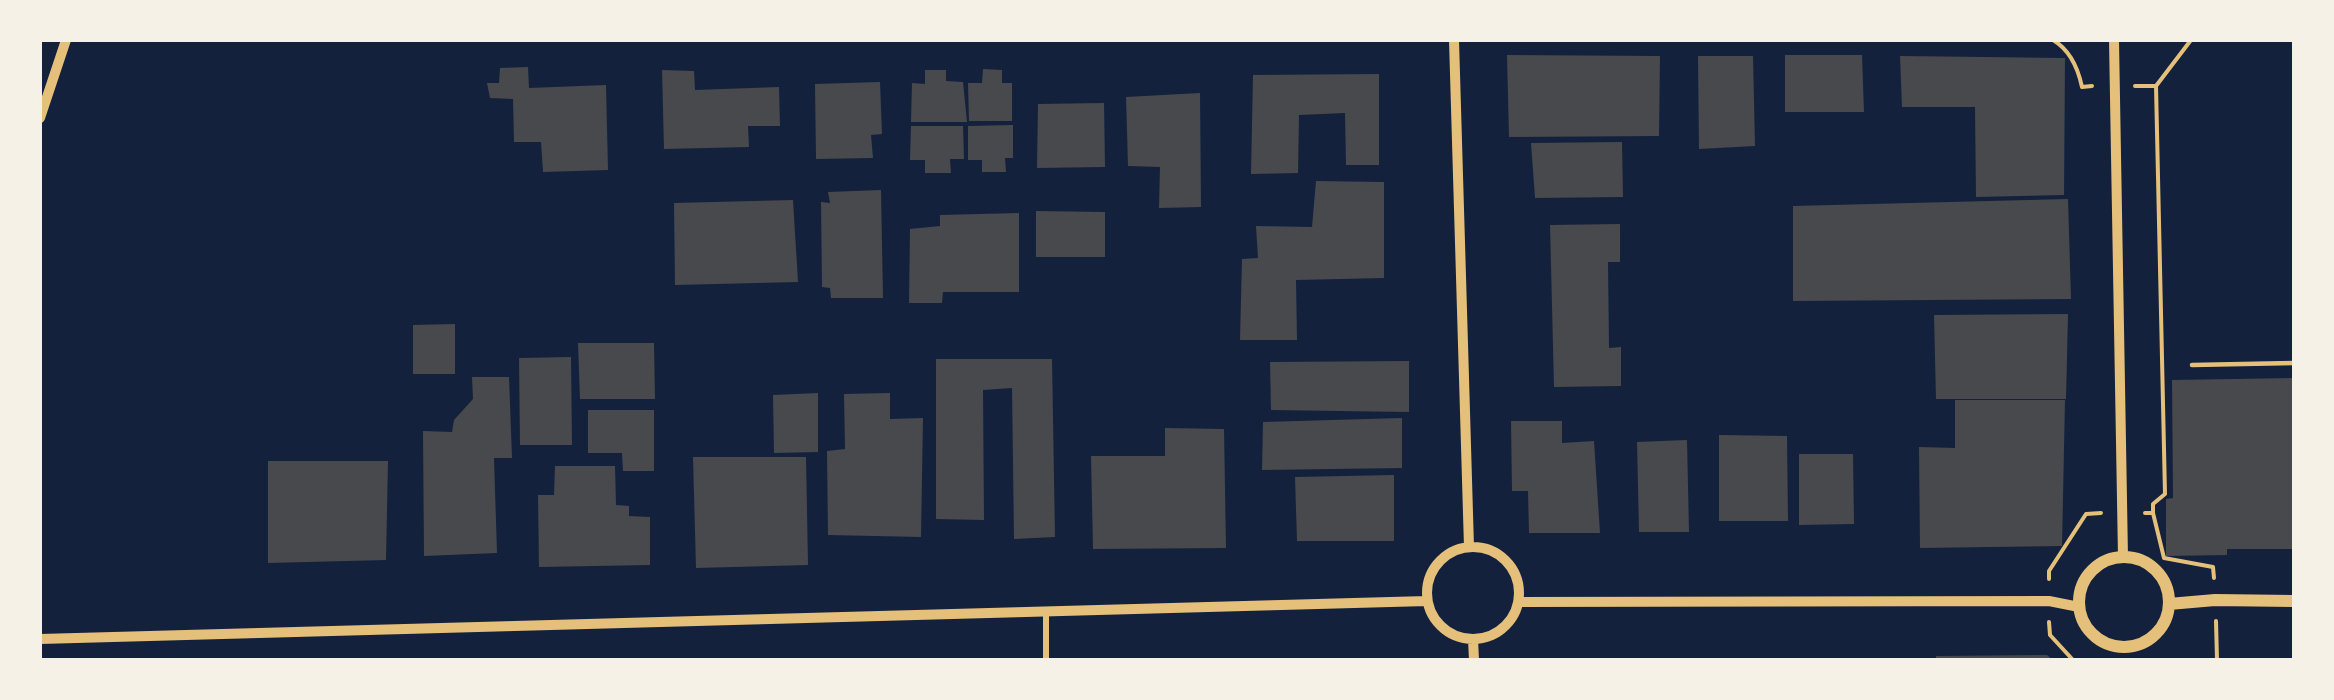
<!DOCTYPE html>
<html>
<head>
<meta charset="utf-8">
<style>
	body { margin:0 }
	#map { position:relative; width:2334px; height:700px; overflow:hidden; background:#14213d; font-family:Arial,sans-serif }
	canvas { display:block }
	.frame { position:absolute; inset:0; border:42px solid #f6f1e7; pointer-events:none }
</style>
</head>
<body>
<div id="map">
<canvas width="2334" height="700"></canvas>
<div class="frame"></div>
</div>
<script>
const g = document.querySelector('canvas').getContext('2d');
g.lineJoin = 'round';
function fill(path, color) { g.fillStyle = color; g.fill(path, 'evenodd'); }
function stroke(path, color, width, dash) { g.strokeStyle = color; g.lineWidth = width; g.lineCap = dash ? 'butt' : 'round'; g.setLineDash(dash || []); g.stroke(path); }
fill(new Path2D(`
	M 1507,55 L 1660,56 L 1659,136 L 1509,137 Z
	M 1785,55 L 1862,55 L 1864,112 L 1785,112 Z
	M 1698,56 L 1753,56 L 1755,146 L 1699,149 Z
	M 1900,56 L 2065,58 L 2064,195 L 1976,197 L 1975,107 L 1902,107 Z
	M 528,67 L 529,88 L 606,85 L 608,170 L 543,172 L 541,142 L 514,142 L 513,99 L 490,98 L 487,83 L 499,83 L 500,68 Z
	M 983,69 L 1002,70 L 1002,83 L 1012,83 L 1012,121 L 969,121 L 968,83 L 982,83 Z
	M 662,70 L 694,71 L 695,90 L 779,87 L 780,126 L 748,126 L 749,147 L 664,149 Z
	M 925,70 L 946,70 L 946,81 L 963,82 L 967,122 L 911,122 L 912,83 L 925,84 Z
	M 1379,74 L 1379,165 L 1346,165 L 1345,113 L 1299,115 L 1298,173 L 1251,174 L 1253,75 Z
	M 880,82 L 882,134 L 871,135 L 873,158 L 816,159 L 815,84 Z
	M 1200,93 L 1201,207 L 1159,208 L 1160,167 L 1128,166 L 1126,97 Z
	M 1104,103 L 1105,167 L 1037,168 L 1038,104 Z
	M 1013,125 L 1013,158 L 1005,158 L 1006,172 L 982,172 L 982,160 L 968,160 L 968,126 Z
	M 911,126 L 963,126 L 964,159 L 950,159 L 951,173 L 925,173 L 925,160 L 910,160 Z
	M 1622,142 L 1623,197 L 1535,198 L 1531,143 Z
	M 1316,181 L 1384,182 L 1384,278 L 1296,280 L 1297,340 L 1240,340 L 1242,259 L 1258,258 L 1256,226 L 1312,227 Z
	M 881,190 L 883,298 L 831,298 L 830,288 L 822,287 L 821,202 L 830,203 L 828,192 Z
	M 2068,199 L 2071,299 L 1793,301 L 1793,206 Z
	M 793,200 L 798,282 L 675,285 L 674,203 Z
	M 1036,211 L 1105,212 L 1105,257 L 1036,257 Z
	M 1019,213 L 1019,292 L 943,292 L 942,303 L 909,303 L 910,229 L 940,226 L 940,215 Z
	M 1620,224 L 1620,262 L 1608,262 L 1609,348 L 1621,347 L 1621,386 L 1554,387 L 1550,225 Z
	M 2068,314 L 2066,399 L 1936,399 L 1934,315 Z
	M 455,324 L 455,374 L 413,374 L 413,325 Z
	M 578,343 L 654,343 L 655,399 L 580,399 Z
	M 571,357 L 572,445 L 520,445 L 519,358 Z
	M 936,359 L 1052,359 L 1055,537 L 1014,539 L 1012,388 L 983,390 L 984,520 L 936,519 Z
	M 1409,361 L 1409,412 L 1271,410 L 1270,362 Z
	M 472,377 L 509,377 L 512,458 L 494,458 L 497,553 L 424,556 L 423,431 L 452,432 L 454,420 L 473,399 Z
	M 2294,378 L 2294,549 L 2227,549 L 2227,555 L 2166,556 L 2166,499 L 2173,498 L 2172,380 Z
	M 818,393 L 818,452 L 774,453 L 773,395 Z
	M 890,393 L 890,419 L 923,418 L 921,537 L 828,535 L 827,451 L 845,449 L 844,394 Z
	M 1955,400 L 2065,400 L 2062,546 L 1920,548 L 1919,447 L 1955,448 Z
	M 588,410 L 654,410 L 654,471 L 623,471 L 622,453 L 588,453 Z
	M 1402,418 L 1402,468 L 1262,470 L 1263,422 Z
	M 1511,421 L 1562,421 L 1562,443 L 1594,441 L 1600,533 L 1529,533 L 1528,491 L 1512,491 Z
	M 1165,428 L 1224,429 L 1226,548 L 1093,549 L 1091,456 L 1165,456 Z
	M 1719,435 L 1787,436 L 1788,521 L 1719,521 Z
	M 1687,440 L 1689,532 L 1639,532 L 1637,442 Z
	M 1799,454 L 1853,454 L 1854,524 L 1799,525 Z
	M 693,457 L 806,457 L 808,565 L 696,568 Z
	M 268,461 L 388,461 L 386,560 L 268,563 Z
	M 555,466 L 615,466 L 616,505 L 629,506 L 629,516 L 650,517 L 650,565 L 539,567 L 538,495 L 554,495 Z
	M 1394,475 L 1394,541 L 1297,541 L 1295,477 Z
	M 2047,655 L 2053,660 L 1936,660 L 1936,656 Z`), '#48494c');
stroke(new Path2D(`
	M 2053,40 C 2070,50 2078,68 2082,87 L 2092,86
	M 2135,86 L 2156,86
	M 2145,513 L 2153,513 L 2164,558 L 2213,567 L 2214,578
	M 2153,513 L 2153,504 L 2165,494 L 2156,86 L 2191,40
	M 2049,579 L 2049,571 L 2086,514 L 2101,513
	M 2216,621 L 2217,660
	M 2049,622 L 2050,635 L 2073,660`), '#e5c07b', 4);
stroke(new Path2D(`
	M 2192,365 L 2294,363`), '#e5c07b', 4.5);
stroke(new Path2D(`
	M 1046,611 L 1046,660`), '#e5c07b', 6);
stroke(new Path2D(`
	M 1454,40 L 1469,547
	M 2114,40 L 2123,557
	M 40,118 L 66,40
	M1427 593a46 46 0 1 1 92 0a46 46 0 1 1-92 0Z
	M 1518,602 L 2049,601 L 2079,607
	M 40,639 L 1427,601
	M 1473,639 L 1474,660`), '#e5c07b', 10);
stroke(new Path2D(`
	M2079 602a45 45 0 1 1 90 0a45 45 0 1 1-90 0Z
	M 2169,604 L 2215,600 L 2294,601`), '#e5c07b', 12);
</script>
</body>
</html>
